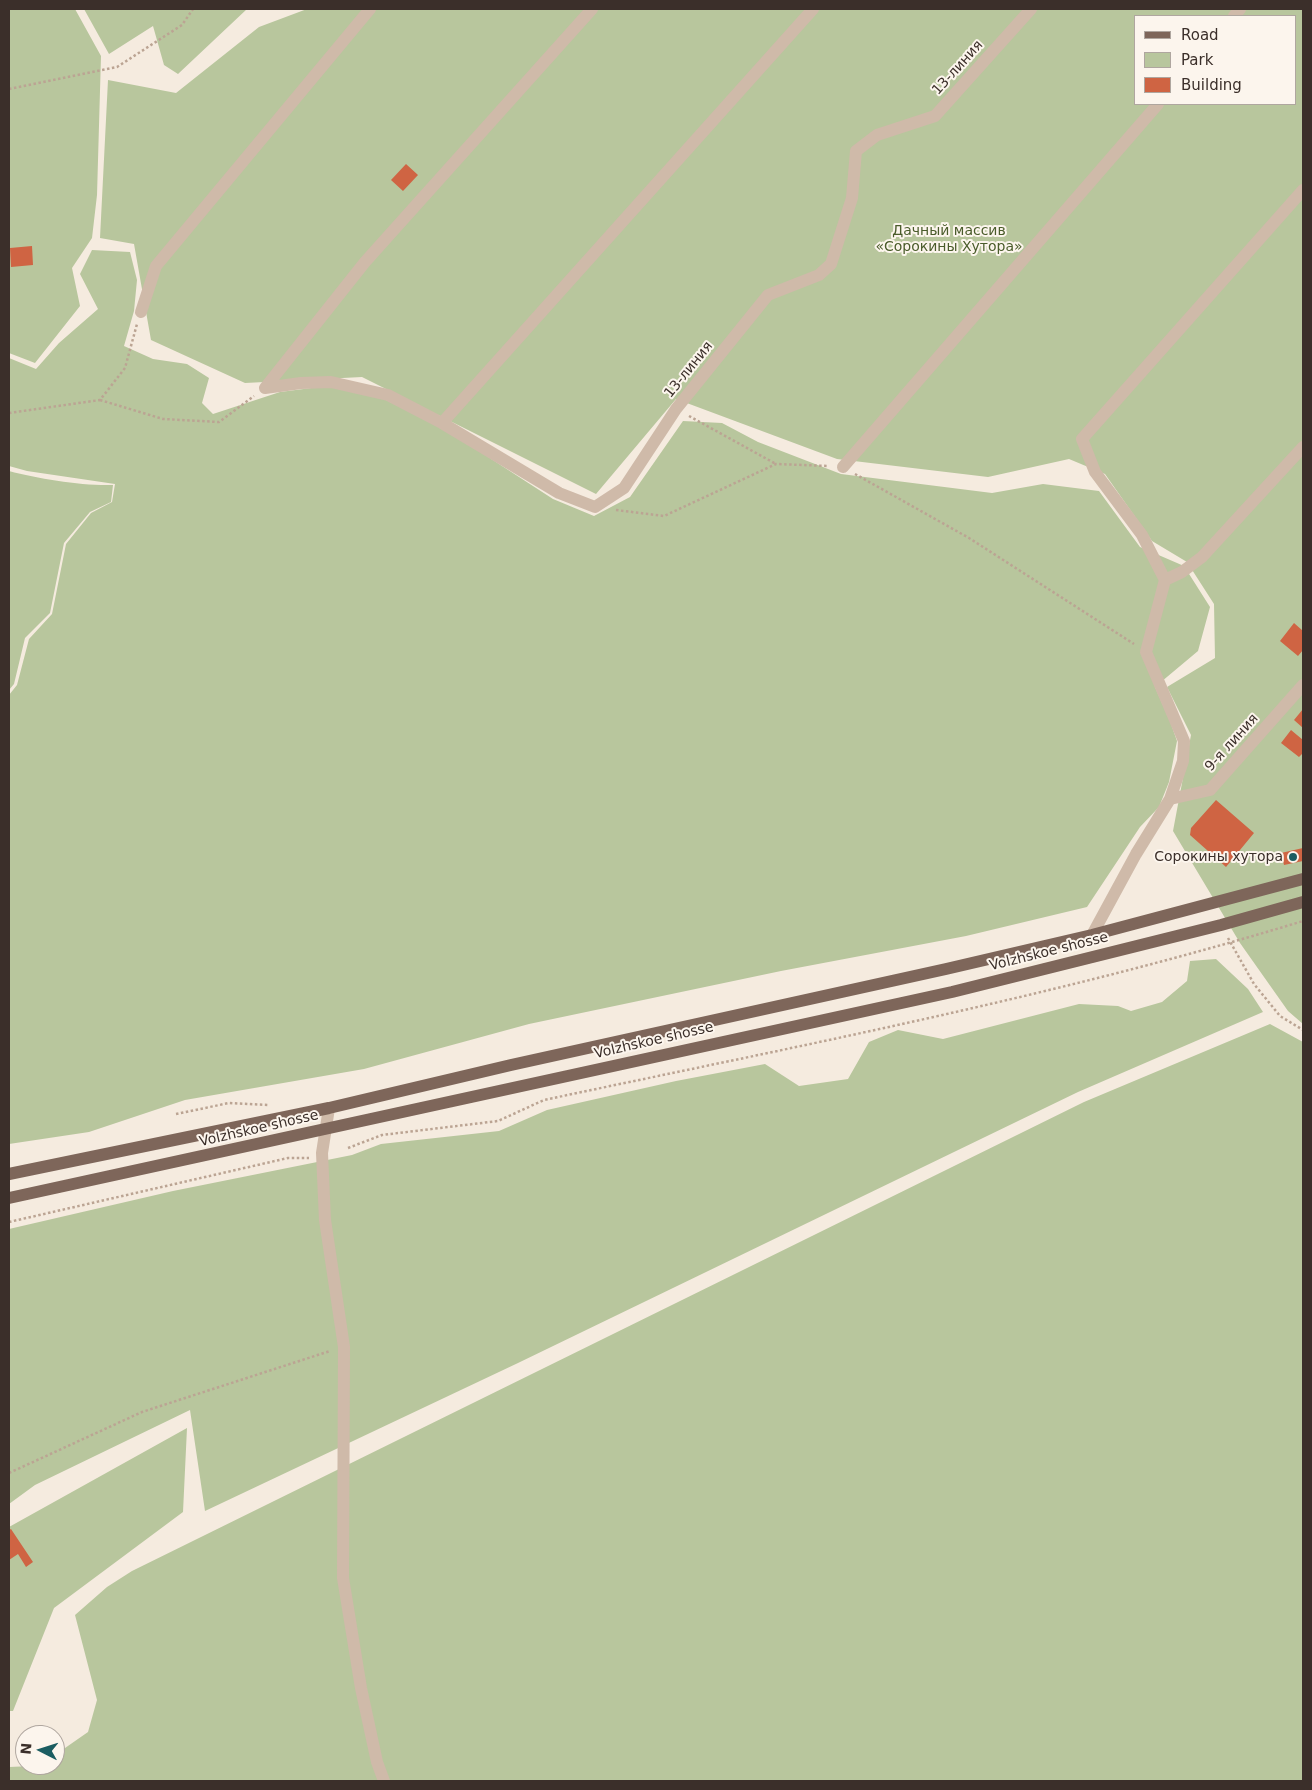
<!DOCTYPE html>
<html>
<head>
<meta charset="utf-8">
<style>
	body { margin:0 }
	#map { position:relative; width:1312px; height:1790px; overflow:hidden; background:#f5ebdf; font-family:"DejaVu Sans",sans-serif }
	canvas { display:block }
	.frame { position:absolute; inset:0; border:10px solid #3b2f2a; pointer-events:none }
	.legend { position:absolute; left:1134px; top:15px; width:162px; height:90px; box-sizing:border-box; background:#fcf5ed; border:1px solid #afa69f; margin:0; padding:6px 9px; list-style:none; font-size:15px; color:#3b2f2a }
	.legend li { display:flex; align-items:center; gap:10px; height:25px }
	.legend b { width:25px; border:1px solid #afa69f }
	.north { position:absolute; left:15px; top:1725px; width:50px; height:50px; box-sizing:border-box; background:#fcf5ed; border:1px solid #afa69f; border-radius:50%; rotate:275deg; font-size:14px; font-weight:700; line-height:20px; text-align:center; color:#3b2f2a }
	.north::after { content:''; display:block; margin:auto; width:18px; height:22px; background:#1b5d61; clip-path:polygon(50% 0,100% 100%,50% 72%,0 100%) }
</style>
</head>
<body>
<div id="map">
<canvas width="1312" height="1790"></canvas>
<div class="frame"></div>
<ul class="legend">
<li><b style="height:6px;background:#7e665a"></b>Road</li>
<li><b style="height:14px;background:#b8c69d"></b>Park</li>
<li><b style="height:14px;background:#cf6443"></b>Building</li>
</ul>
<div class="north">N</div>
</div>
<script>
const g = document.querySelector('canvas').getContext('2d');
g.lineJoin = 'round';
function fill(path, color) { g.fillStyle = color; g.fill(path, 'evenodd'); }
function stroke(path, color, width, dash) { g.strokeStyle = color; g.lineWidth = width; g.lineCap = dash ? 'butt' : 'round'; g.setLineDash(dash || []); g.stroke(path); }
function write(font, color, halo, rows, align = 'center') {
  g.font = font + ' "DejaVu Sans",sans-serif'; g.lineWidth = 4; g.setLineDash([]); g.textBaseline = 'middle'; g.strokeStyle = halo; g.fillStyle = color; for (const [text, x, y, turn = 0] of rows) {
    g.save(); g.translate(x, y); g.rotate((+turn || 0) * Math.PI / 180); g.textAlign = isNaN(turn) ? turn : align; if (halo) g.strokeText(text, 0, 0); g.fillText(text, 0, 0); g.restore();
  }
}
fill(new Path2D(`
	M 9,9 L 75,9 L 101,56 L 97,195 L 92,238 L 72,268 L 80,306 L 35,363 L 9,353 Z
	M 84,9 L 247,9 L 178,74 L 164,65 L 153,26 L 109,54 Z
	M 307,9 L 1303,9 L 1303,1024 L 1288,1011 L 1240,943 L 1173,831 L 1191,735 L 1167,687 L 1215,658 L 1214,604 L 1187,562 L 1152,541 L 1105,474 L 1069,459 L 988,477 L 837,459 L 676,399 L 596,494 L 362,377 L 245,383 L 151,340 L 134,244 L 100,238 L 108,80 L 176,93 L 259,27 ZM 1136,16 L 1296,16 L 1296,104 L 1136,104 Z
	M 92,250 L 130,252 L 137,280 L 134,311 L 124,346 L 153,359 L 187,364 L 209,378 L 202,403 L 213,414 L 280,392 L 327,386 L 384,399 L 442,427 L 553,499 L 594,516 L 630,497 L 683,421 L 722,423 L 758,442 L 841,474 L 992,493 L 1043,484 L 1099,491 L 1140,547 L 1184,566 L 1210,607 L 1198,651 L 1155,687 L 1170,721 L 1177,741 L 1169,782 L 1159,807 L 1140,827 L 1087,907 L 966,936 L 781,971 L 529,1024 L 364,1069 L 185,1100 L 89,1132 L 9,1144 L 9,695 L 17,685 L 29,639 L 52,614 L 66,544 L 91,513 L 112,502 L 115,484 L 27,471 L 9,466 L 9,358 L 36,369 L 59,343 L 98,309 L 80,274 Z
	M 9,471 C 39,479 82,486 113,485 L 111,502 L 90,512 L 64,543 L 50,613 L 25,638 L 14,684 L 9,690 Z
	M 1216,959 L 1248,989 L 1263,1012 L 1078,1092 L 518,1363 L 205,1511 L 190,1410 L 35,1485 L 9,1504 L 9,1229 L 173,1191 L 352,1155 L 381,1144 L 499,1131 L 547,1110 L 676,1081 L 765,1064 L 799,1086 L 848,1079 L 869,1042 L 898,1030 L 943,1039 L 1079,1004 L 1118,1006 L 1131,1011 L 1162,1002 L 1187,981 L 1190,961 Z
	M 1270,1024 L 1303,1042 L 1303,1781 L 9,1781 L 9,1767 L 55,1765 L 55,1755 L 88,1732 L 97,1700 L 75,1615 L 107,1587 L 132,1571 L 1084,1102 Z
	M 187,1428 L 183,1512 L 54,1608 L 13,1711 L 9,1711 L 9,1527 Z`), '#b8c69d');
fill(new Path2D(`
	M 406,164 L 418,175 L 403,191 L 391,180 Z
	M 32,246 L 33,265 L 11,267 L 10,248 Z
	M 1294,623 L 1303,631 L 1303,650 L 1298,656 L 1280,641 Z
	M 1303,709 L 1303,728 L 1294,720 Z
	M 1291,730 L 1303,740 L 1303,753 L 1299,757 L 1281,743 Z
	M 1216,800 L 1254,833 L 1226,867 L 1190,835 L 1191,828 Z
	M 1303,848 L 1303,861 L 1284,865 L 1281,853 Z
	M 11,1529 L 33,1562 L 26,1567 L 18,1554 L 9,1560 L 9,1530 Z`), '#cf6443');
stroke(new Path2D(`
	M 9,89 L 117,67 L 182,25 L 193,9
	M 100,400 L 163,419 L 219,422 L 254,396
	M 9,413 L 100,400 L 125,368 L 137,324
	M 689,416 L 776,464
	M 855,474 L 969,538 L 1134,644
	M 616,510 L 664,516 L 776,464 L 829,466
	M 1228,938 L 1254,984 L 1280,1016 L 1303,1030
	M 176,1114 L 229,1103 L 268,1105
	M 348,1148 L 382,1135 L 498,1121 L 544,1100 C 798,1046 1055,997 1303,921
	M 9,1222 L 288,1158 L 309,1158
	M 9,1473 L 142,1412 L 330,1351`), '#bba493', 2.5, [2.5, 2.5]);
stroke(new Path2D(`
	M 1234,16 L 1240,9
	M 141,312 L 156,266 L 370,9
	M 265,388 L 301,383 L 331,382 L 388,395 L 442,423 L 559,493 L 595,507 L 624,488 L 676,409 L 768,295 L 819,275 L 831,264 L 852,198 L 856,151 L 877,135 L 935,116 L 1031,9
	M 265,388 L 365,262 L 592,9
	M 442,423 L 813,9
	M 843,467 L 1158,104
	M 1165,580 L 1182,572 L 1202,557 L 1303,447
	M 1170,799 L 1210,790 L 1303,685
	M 1092,935 L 1136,854 L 1170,799 L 1183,761 L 1184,741 L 1146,652 L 1165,580 L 1142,535 L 1095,472 L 1082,439 L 1303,190
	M 329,1108 L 322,1153 L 325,1220 L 344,1347 L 343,1578 L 361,1688 L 377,1762 L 384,1781`), '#cfbaa9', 12);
stroke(new Path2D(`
	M 9,1174 L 329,1108 L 511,1065 L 946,969 L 1092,935 L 1303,879
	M 9,1198 L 952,992 L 1221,925 L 1303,902`), '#7e665a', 12);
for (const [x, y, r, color] of [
	[1293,857,5,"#1b5d61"]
]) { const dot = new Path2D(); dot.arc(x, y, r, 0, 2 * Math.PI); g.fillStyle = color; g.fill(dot); stroke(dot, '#fcf5ed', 2); }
write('14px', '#3b2f2a', '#fcf5ed', [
	["13-линия",958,68,-48],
	["13-линия",689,370,-51],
	["9-я линия",1232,743,-48],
	["Volzhskoe shosse",1049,952,-14],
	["Volzhskoe shosse",654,1041,-13],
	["Volzhskoe shosse",259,1129,-13]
]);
write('14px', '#4a5c2b', '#fcf5ed', [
	["Дачный массив",949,231],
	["«Сорокины Хутора»",949,247]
]);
write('14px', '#3b2f2a', '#fcf5ed', [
	["Сорокины хутора",1283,857]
], 'right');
</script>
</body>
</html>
